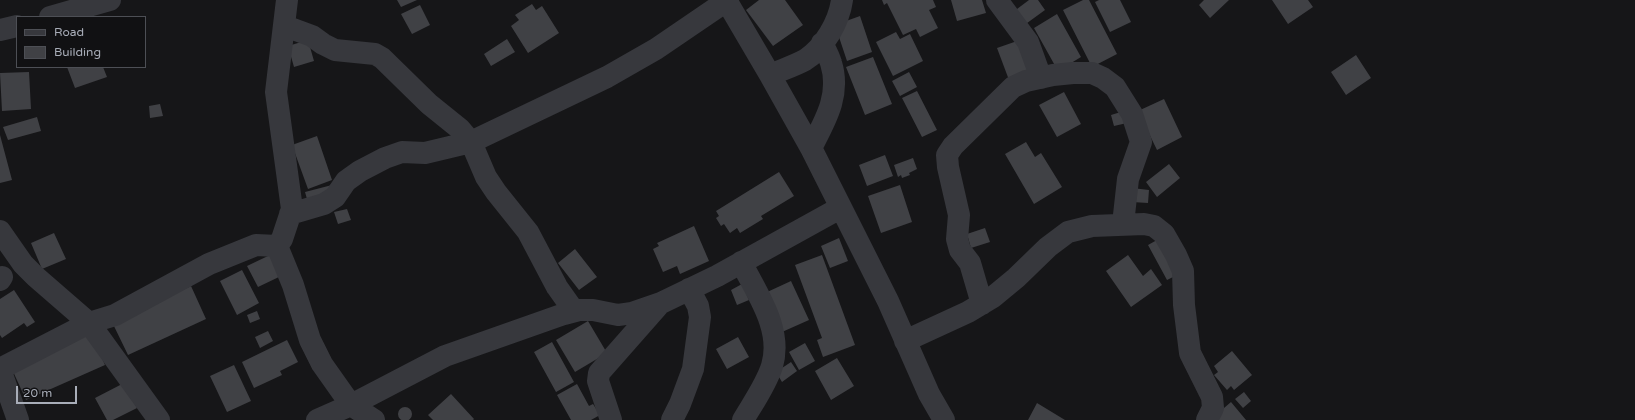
<!DOCTYPE html>
<html>
<head>
<meta charset="utf-8">
<style>
	body { margin:0 }
	#map { position:relative; width:1635px; height:420px; overflow:hidden; background:#161618; font-family:"Varela Round",sans-serif }
	canvas { display:block }
	.legend { position:absolute; left:16px; top:16px; width:130px; height:52px; box-sizing:border-box; background:#111113; border:1px solid #4d4f55; margin:0; padding:5px 7px; list-style:none; font-size:12px; color:#a8adb8 }
	.legend li { display:flex; align-items:center; gap:8px; height:20px }
	.legend b { width:20px; border:1px solid #4d4f55 }
	.scale { position:absolute; left:16px; top:386px; width:61px; height:18px; box-sizing:border-box; border:2px solid #a8adb8; border-top:0; padding-left:5px; font-size:12px; line-height:14px; white-space:nowrap; color:#a8adb8; -webkit-text-stroke:3px #111113; paint-order:stroke }
</style>
</head>
<body>
<div id="map">
<canvas width="1635" height="420"></canvas>
<ul class="legend">
<li><b style="height:5px;background:#37383d"></b>Road</li>
<li><b style="height:11px;background:#404145"></b>Building</li>
</ul>
<div class="scale">20 m</div>
</div>
<script>
const g = document.querySelector('canvas').getContext('2d');
g.lineJoin = 'round';
function fill(path, color) { g.fillStyle = color; g.fill(path, 'evenodd'); }
function stroke(path, color, width, dash) { g.strokeStyle = color; g.lineWidth = width; g.lineCap = dash ? 'butt' : 'round'; g.setLineDash(dash || []); g.stroke(path); }
fill(new Path2D(`
	M 397,0 L 417,0 L 401,7 Z
	M 759,0 L 785,0 L 803,25 L 773,46 L 746,10 Z
	M 882,0 L 933,0 L 936,7 L 929,10 L 938,28 L 920,37 L 916,29 L 903,35 L 887,3 L 884,5 Z
	M 951,0 L 982,0 L 986,13 L 957,21 Z
	M 1029,0 L 1038,0 L 1045,10 L 1023,26 L 1013,12 Z
	M 1083,0 L 1089,0 L 1117,54 L 1092,67 L 1063,10 Z
	M 1099,0 L 1120,0 L 1131,22 L 1110,32 L 1095,2 Z
	M 1204,0 L 1229,0 L 1210,18 L 1199,5 Z
	M 1272,0 L 1308,0 L 1313,7 L 1288,24 Z
	M 532,4 L 536,10 L 542,6 L 559,33 L 528,53 L 511,26 L 519,20 L 515,15 Z
	M 420,5 L 430,25 L 412,34 L 401,14 Z
	M 1057,14 L 1081,57 L 1058,71 L 1034,28 Z
	M 860,16 L 872,52 L 847,61 L 835,25 Z
	M 896,32 L 900,39 L 910,34 L 923,61 L 893,76 L 876,42 Z
	M 507,39 L 515,52 L 491,66 L 484,54 Z
	M 308,40 L 314,61 L 294,67 L 288,46 Z
	M 1020,40 L 1031,71 L 1009,80 L 997,48 Z
	M 1356,55 L 1371,78 L 1346,95 L 1331,72 Z
	M 873,57 L 892,104 L 865,115 L 846,67 Z
	M 67,67 L 103,67 L 107,77 L 75,88 Z
	M 29,72 L 31,109 L 2,111 L 0,73 Z
	M 909,72 L 917,87 L 900,96 L 892,81 Z
	M 917,91 L 937,130 L 922,137 L 902,98 Z
	M 1064,92 L 1081,124 L 1057,137 L 1039,105 Z
	M 1164,99 L 1182,137 L 1157,150 L 1138,111 Z
	M 160,104 L 163,116 L 150,118 L 149,106 Z
	M 1124,111 L 1127,123 L 1114,126 L 1111,115 Z
	M 37,117 L 41,131 L 8,140 L 3,127 Z
	M 0,135 L 12,180 L 0,183 Z
	M 317,136 L 332,180 L 308,189 L 292,145 Z
	M 1026,142 L 1035,157 L 1041,153 L 1062,187 L 1034,204 L 1005,154 Z
	M 885,155 L 893,176 L 867,186 L 859,165 Z
	M 913,158 L 917,169 L 909,173 L 910,175 L 902,178 L 901,175 L 898,177 L 894,165 Z
	M 1169,164 L 1180,178 L 1157,197 L 1146,182 Z
	M 779,172 L 794,196 L 761,216 L 763,219 L 740,233 L 737,228 L 730,233 L 724,224 L 721,226 L 716,218 L 719,216 L 716,211 Z
	M 332,185 L 334,192 L 307,199 L 305,192 Z
	M 900,185 L 912,222 L 881,233 L 868,196 Z
	M 1132,188 L 1149,190 L 1148,203 L 1132,202 Z
	M 347,209 L 351,220 L 338,224 L 334,212 Z
	M 694,226 L 709,261 L 680,274 L 677,266 L 663,272 L 653,249 L 659,246 L 657,243 Z
	M 985,228 L 990,242 L 971,248 L 967,234 Z
	M 54,233 L 66,259 L 42,269 L 31,243 Z
	M 839,238 L 848,261 L 830,268 L 821,246 Z
	M 1157,240 L 1177,275 L 1167,280 L 1148,245 Z
	M 575,249 L 597,277 L 579,290 L 558,263 Z
	M 270,255 L 281,276 L 258,287 L 247,266 Z
	M 822,255 L 855,345 L 823,357 L 817,340 L 822,338 L 795,265 Z
	M 1128,255 L 1143,276 L 1151,269 L 1162,285 L 1131,307 L 1106,271 Z
	M 242,270 L 259,303 L 237,315 L 220,281 Z
	M 791,281 L 809,320 L 782,332 L 765,293 Z
	M 742,284 L 749,300 L 737,305 L 731,290 Z
	M 191,286 L 206,319 L 128,355 L 112,322 Z
	M 14,290 L 35,322 L 27,327 L 24,323 L 2,338 L 0,335 L 0,299 Z
	M 257,311 L 260,319 L 250,323 L 247,315 Z
	M 588,321 L 607,353 L 575,372 L 556,340 Z
	M 90,331 L 105,365 L 26,400 L 11,367 Z
	M 268,331 L 273,341 L 260,348 L 255,337 Z
	M 738,337 L 749,357 L 727,369 L 716,349 Z
	M 287,340 L 298,362 L 280,371 L 282,375 L 254,388 L 242,362 Z
	M 552,342 L 574,382 L 556,392 L 534,352 Z
	M 805,343 L 815,361 L 799,370 L 789,352 Z
	M 1232,351 L 1252,375 L 1234,390 L 1231,386 L 1227,390 L 1214,375 L 1218,372 L 1214,366 Z
	M 837,358 L 854,386 L 831,400 L 815,371 Z
	M 791,362 L 797,371 L 782,382 L 776,372 Z
	M 234,365 L 251,401 L 227,412 L 210,376 Z
	M 124,383 L 137,408 L 113,420 L 107,420 L 95,398 Z
	M 577,384 L 589,406 L 593,404 L 600,415 L 591,420 L 571,420 L 557,395 Z
	M 1244,392 L 1251,401 L 1243,408 L 1235,399 Z
	M 451,394 L 474,419 L 473,420 L 433,420 L 428,415 Z
	M 1231,402 L 1246,420 L 1210,420 Z
	M 1037,403 L 1065,420 L 1028,420 Z
	M398 414a7 7 0 1 1 14 0a7 7 0 1 1-14 0Z`), '#404145');
stroke(new Path2D(`
	M 726,0 L 770,75 L 811,148 L 888,301 L 929,394 L 944,420
	M 997,0 L 1028,42 L 1041,78
	M 50,17 L 110,0
	M 285,26 L 312,36 L 323,44 L 335,50 L 375,54 L 382,58 L 429,104 L 460,129 L 471,142 L 486,177 L 496,192 L 528,232 L 557,287 L 574,311
	M 0,30 L 17,26
	M 770,75 C 781,70 794,66 805,60 C 824,48 839,22 842,0
	M 811,148 C 825,121 841,95 831,63 C 829,56 825,49 822,43
	M 290,214 L 324,204 L 335,197 L 346,181 L 360,171 L 385,158 L 402,152 L 425,153 L 471,142 L 607,77 L 656,49 L 728,0
	M 0,231 L 23,264 L 36,277 L 89,323 L 159,420
	M 277,246 L 293,285 L 310,340 L 322,364 L 351,405 L 374,420
	M 741,262 C 757,294 783,329 772,366 C 766,385 753,403 743,420
	M 0,280 L 2,277
	M 982,304 L 970,263 L 960,250 L 957,239 L 959,215 L 948,167 L 947,155 L 953,146 L 1013,87 L 1026,81 L 1053,75 L 1073,73 L 1092,73 L 1103,78 L 1115,87 L 1132,114 L 1141,142 L 1128,179 L 1123,224
	M 905,341 L 968,312 L 993,297 L 1016,278 L 1048,247 L 1068,232 L 1092,226 L 1144,224 L 1154,226 L 1164,234 L 1176,255 L 1183,271 L 1184,305 L 1190,353 L 1212,397 L 1213,408 L 1207,420
	M 18,420 L 0,369 L 89,323 L 115,315 L 209,264 L 256,245 L 277,246 L 282,239 L 292,209 L 276,92 L 287,0
	M 317,420 L 351,405 L 445,356 L 564,314 L 579,310 L 593,310 L 618,315 L 632,313 L 661,303 L 717,276 L 840,208
	M 611,420 L 598,381 L 599,373 L 658,306
	M 672,420 L 680,404 L 693,369 L 700,317 L 698,306 L 689,289`), '#37383d', 22);
</script>
</body>
</html>
